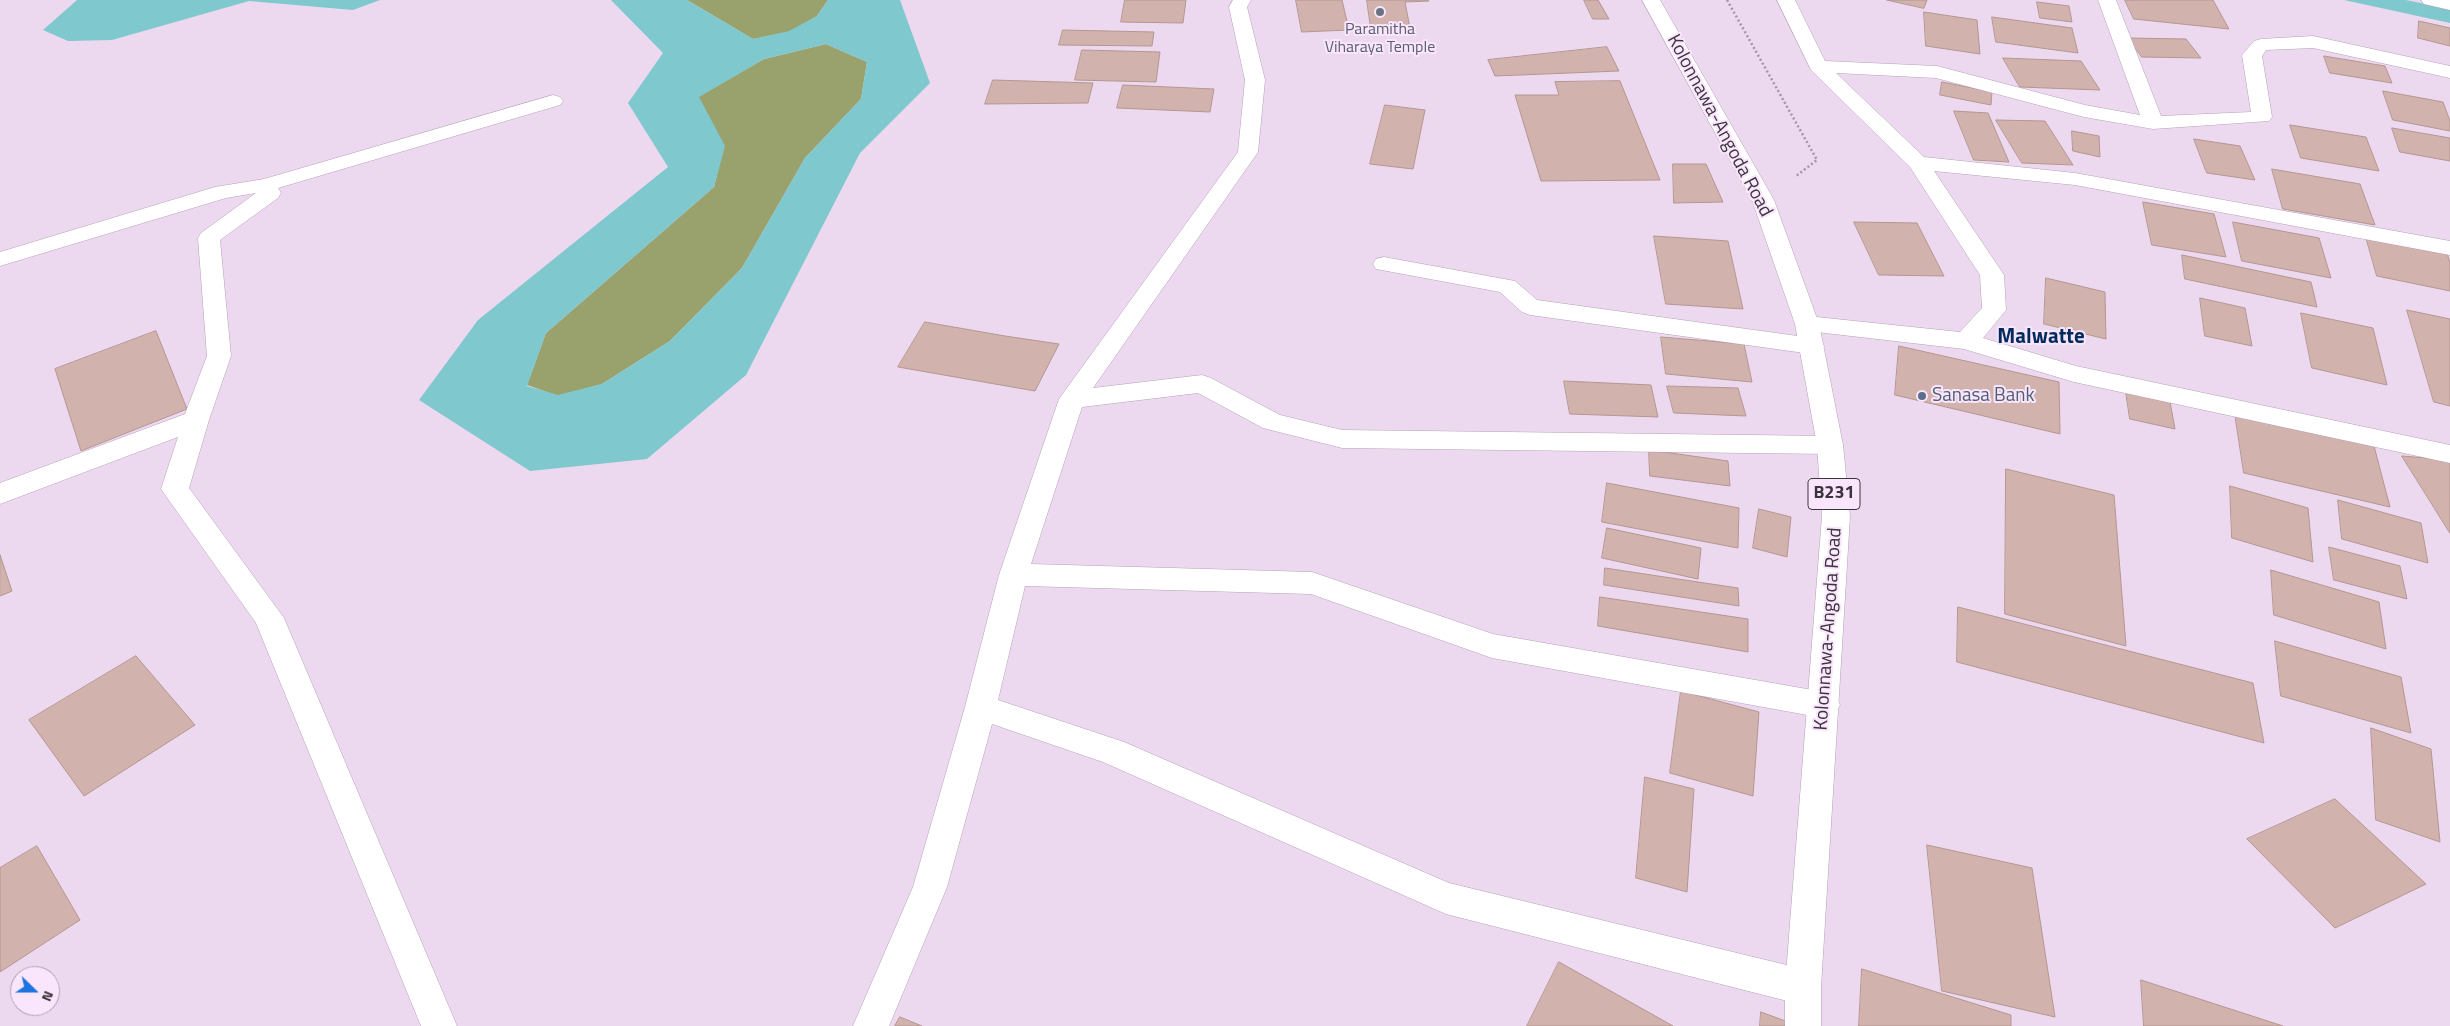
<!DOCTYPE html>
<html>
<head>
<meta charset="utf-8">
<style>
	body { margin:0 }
	#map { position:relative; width:2450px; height:1026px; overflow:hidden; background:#edd9ef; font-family:"Titillium Web",sans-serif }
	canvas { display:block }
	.north { position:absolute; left:10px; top:966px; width:50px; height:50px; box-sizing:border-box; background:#fae6fc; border:1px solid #ae9fb0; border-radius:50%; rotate:112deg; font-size:14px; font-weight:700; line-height:20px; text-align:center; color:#3c343d }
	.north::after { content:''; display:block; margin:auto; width:18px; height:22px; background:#1e74de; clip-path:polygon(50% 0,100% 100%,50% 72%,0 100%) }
</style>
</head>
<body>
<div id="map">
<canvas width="2450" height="1026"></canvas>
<div class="north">N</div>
</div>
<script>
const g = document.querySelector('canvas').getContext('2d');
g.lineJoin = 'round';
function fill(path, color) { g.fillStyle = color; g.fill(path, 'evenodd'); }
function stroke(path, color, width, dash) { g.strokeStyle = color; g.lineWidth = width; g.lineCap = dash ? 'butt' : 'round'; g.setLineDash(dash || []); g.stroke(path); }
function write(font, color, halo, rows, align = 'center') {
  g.font = font + ' "Titillium Web",sans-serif'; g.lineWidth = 4; g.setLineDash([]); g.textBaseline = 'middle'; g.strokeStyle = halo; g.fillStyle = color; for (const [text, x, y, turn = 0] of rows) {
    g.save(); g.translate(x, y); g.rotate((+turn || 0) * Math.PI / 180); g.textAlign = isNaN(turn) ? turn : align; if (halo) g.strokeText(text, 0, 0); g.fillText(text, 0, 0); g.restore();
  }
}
fill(new Path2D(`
	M 687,0 L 828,0 L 817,16 L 789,32 L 753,39 Z
	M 826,44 L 867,62 L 861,99 L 805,158 L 742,268 L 670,341 L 602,384 L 558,396 L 527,385 L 546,333 L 714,187 L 724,146 L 698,97 L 764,59 Z`), '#99a26c');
fill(new Path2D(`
	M 77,0 L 380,0 L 353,10 L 249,1 L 112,40 L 68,41 L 43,30 Z
	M 611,0 L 687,0 L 753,39 L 789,31 L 817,16 L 828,0 L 900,0 L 930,83 L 860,153 L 746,375 L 647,459 L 530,471 L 419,400 L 478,320 L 668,167 L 628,103 L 663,53 ZM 826,44 L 867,62 L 861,99 L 805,158 L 742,268 L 670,341 L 602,384 L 558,395 L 527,386 L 546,333 L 714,187 L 725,146 L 699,97 L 764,59 Z
	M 2344,0 L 2406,0 L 2450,9 L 2450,23 Z`), '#7ec8ce');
const building = new Path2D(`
	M 1125,0 L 1186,0 L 1183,23 L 1121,22 Z
	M 1296,0 L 1342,0 L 1349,30 L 1302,32 Z
	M 1367,0 L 1428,0 L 1429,1 L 1405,2 L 1410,28 L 1371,28 Z
	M 1584,0 L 1598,0 L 1609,19 L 1593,19 Z
	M 1887,0 L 1927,0 L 1924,8 Z
	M 2125,0 L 2213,0 L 2229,29 L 2134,19 Z
	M 2037,2 L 2069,6 L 2072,22 L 2040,18 Z
	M 1924,12 L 1977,20 L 1980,54 L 1926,46 Z
	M 1992,17 L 2072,28 L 2078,53 L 1996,42 Z
	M 2419,21 L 2450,28 L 2450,46 L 2418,38 Z
	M 1063,30 L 1154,32 L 1152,46 L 1059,45 Z
	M 2128,38 L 2186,39 L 2201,58 L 2142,57 Z
	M 1607,47 L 1619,71 L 1495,76 L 1488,60 Z
	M 1082,50 L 1160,52 L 1156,82 L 1075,80 Z
	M 2324,56 L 2385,66 L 2392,83 L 2330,73 Z
	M 2003,58 L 2081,61 L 2100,90 L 2020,87 Z
	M 993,80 L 1093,83 L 1088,103 L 985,104 Z
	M 1620,81 L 1660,180 L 1541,181 L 1515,95 L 1559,95 L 1555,82 Z
	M 1942,82 L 1992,92 L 1991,105 L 1940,95 Z
	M 1123,85 L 1214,89 L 1210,112 L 1117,108 Z
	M 2383,91 L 2443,102 L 2450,121 L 2450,131 L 2393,120 Z
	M 1385,105 L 1425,110 L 1413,169 L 1370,164 Z
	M 1954,111 L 1988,113 L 2009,162 L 1974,160 Z
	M 1996,120 L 2045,121 L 2073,165 L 2022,163 Z
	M 2290,125 L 2366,137 L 2379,171 L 2301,158 Z
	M 2392,128 L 2450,138 L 2450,161 L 2400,152 Z
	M 2072,131 L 2099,136 L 2100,157 L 2073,151 Z
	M 2194,139 L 2240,146 L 2255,180 L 2207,173 Z
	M 1673,164 L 1706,164 L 1723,202 L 1674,203 Z
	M 2272,169 L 2360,184 L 2375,225 L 2283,209 Z
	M 2143,202 L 2214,214 L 2226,257 L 2152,245 Z
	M 1854,222 L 1917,223 L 1944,276 L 1879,275 Z
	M 2233,222 L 2319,238 L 2331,278 L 2242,261 Z
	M 1654,236 L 1728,241 L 1743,309 L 1666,304 Z
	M 2366,237 L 2447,253 L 2450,263 L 2450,291 L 2377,276 Z
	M 2182,255 L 2311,282 L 2317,307 L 2185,279 Z
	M 2046,278 L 2105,292 L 2106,339 L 2044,324 Z
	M 2200,298 L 2245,308 L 2252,346 L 2205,336 Z
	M 2407,310 L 2450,319 L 2450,406 L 2434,402 Z
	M 2301,313 L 2373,328 L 2387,385 L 2312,368 Z
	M 925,322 L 1005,336 L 1059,344 L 1035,391 L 898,367 Z
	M 156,331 L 187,409 L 81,451 L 55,369 Z
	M 1661,337 L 1744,344 L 1752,382 L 1666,374 Z
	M 1899,346 L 2059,382 L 2060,434 L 1895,395 Z
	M 1564,381 L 1651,385 L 1658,417 L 1570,414 Z
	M 1667,386 L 1738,388 L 1746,416 L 1674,413 Z
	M 2126,392 L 2170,402 L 2175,429 L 2130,419 Z
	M 2235,414 L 2374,446 L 2390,507 L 2244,473 Z
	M 1649,450 L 1728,461 L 1730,486 L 1650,476 Z
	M 2402,456 L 2450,460 L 2450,533 Z
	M 2006,469 L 2114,495 L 2126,646 L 2005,614 Z
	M 1607,483 L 1739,508 L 1738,548 L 1602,522 Z
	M 2230,486 L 2308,508 L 2313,562 L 2232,538 Z
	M 2338,500 L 2421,523 L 2428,563 L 2342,539 Z
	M 1759,509 L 1791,517 L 1787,557 L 1753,548 Z
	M 1607,528 L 1701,548 L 1698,579 L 1602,558 Z
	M 2329,547 L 2400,566 L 2407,599 L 2334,580 Z
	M 0,555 L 12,591 L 0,596 Z
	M 1605,568 L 1738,588 L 1739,606 L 1604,585 Z
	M 2271,570 L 2379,602 L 2386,649 L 2274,615 Z
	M 1600,597 L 1748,619 L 1748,652 L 1598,626 Z
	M 1958,607 L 2253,683 L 2264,743 L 1957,662 Z
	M 2275,641 L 2401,677 L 2411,733 L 2281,696 Z
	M 136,656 L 195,725 L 84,796 L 29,720 Z
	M 1681,691 L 1759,712 L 1753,796 L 1670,773 Z
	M 2371,728 L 2431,749 L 2440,842 L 2376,820 Z
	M 1645,777 L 1694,789 L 1687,892 L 1636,878 Z
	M 2335,799 L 2426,884 L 2335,928 L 2247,839 Z
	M 1927,845 L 2032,868 L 2055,1017 L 1942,991 Z
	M 37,846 L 80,920 L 0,972 L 0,868 Z
	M 1559,962 L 1673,1026 L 1527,1026 Z
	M 1862,969 L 2011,1015 L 2011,1026 L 1859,1026 Z
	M 2141,980 L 2283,1026 L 2144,1026 Z
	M 1761,1012 L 1788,1022 L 1788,1026 L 1760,1026 Z
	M 900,1017 L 922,1026 L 895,1026 Z`);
fill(building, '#d1b2ad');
stroke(building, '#b49691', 1);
const minor = new Path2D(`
	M 1233,0 L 1251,0 L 1247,7 L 1265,80 L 1258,152 L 1093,388 L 1202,375 L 1211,378 L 1280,415 L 1342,430 L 1830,436 L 1839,438 L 1843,445 L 1839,452 L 1830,454 L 1342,448 L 1263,428 L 1198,393 L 1082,407 L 1031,564 L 1312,572 L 1493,634 L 1824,692 L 1835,696 L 1840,705 L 1835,714 L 1824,718 L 1492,658 L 1311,594 L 1025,586 L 998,700 L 1124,742 L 1449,883 L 1803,969 L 1816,974 L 1821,987 L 1816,1000 L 1803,1005 L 1446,914 L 1103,762 L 992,724 L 947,887 L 889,1026 L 853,1026 L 913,887 L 965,707 L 999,575 L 1059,399 L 1238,152 L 1245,80 L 1229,7 Z
	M 1777,0 L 1795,0 L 1825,61 L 1937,66 L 2085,105 L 2140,115 L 2098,0 L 2116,0 L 2161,116 L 2251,112 L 2242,55 L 2254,41 L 2261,39 L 2313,36 L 2450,66 L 2450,78 L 2313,48 L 2266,50 L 2262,56 L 2272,117 L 2269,121 L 2153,129 L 2084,117 L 1936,78 L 1836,73 L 1924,157 L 2075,173 L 2450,241 L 2450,255 L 2075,185 L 1934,171 L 2004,275 L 2006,310 L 1983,338 L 2076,366 L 2450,445 L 2450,463 L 2074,382 L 1964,349 L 1799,330 L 1795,324 L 1799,318 L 1807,316 L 1960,332 L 1982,308 L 1980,275 L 1910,167 L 1811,70 Z
	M 2421,0 L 2450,0 L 2450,10 L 2424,4 Z
	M 553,95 L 560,97 L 563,101 L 560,105 L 278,188 L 281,193 L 278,198 L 220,240 L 231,356 L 209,420 L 189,488 L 284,618 L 457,1026 L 421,1026 L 256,623 L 161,489 L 178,437 L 0,504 L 0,483 L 185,414 L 207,356 L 198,238 L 201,233 L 256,193 L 226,198 L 0,266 L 0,252 L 215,187 L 264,179 Z
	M 1384,257 L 1515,281 L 1537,300 L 1812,338 L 1821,340 L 1824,346 L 1821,352 L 1812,354 L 1530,315 L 1522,312 L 1500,292 L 1376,269 L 1373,264 L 1376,259 Z`);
const primary = new Path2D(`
	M 1642,0 L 1660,0 L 1774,200 L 1819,324 L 1843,445 L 1850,516 L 1821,987 L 1821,1026 L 1785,1026 L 1785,987 L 1822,516 L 1817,445 L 1795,324 L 1752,200 Z`);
stroke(minor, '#b4a1b6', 1);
stroke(primary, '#b4a1b6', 1);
stroke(new Path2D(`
	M 1727,0 L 1817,160 L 1796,176`), '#a495a5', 2.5, [2, 2.5]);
fill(minor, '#fff');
fill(primary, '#fff');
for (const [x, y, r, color] of [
	[1380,12,5,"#6b7280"],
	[1922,396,5,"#5c6f8a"]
]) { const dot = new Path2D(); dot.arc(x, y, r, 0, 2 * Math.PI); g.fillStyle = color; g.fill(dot); stroke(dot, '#fae6fc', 2); }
write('16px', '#5b616d', '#fae6fc', [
	["Paramitha",1380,30],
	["Viharaya Temple",1380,48]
]);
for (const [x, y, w] of [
	[1834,494,52]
]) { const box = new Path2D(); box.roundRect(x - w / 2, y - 15.5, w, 31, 4); g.fillStyle = '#fae6fc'; g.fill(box); stroke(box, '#3c343d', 1); }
write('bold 18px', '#3c343d', null, [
	["B231",1834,494]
]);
write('19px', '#3c343d', '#fae6fc', [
	["Kolonnawa-Angoda Road",1719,126,62],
	["Kolonnawa-Angoda Road",1829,629,-86]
]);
write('19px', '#4e5e75', '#fae6fc', [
	["Sanasa Bank",1932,396]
], 'left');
write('bold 21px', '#022b5d', '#fae6fc', [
	["Malwatte",2041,338]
]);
</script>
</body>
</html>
